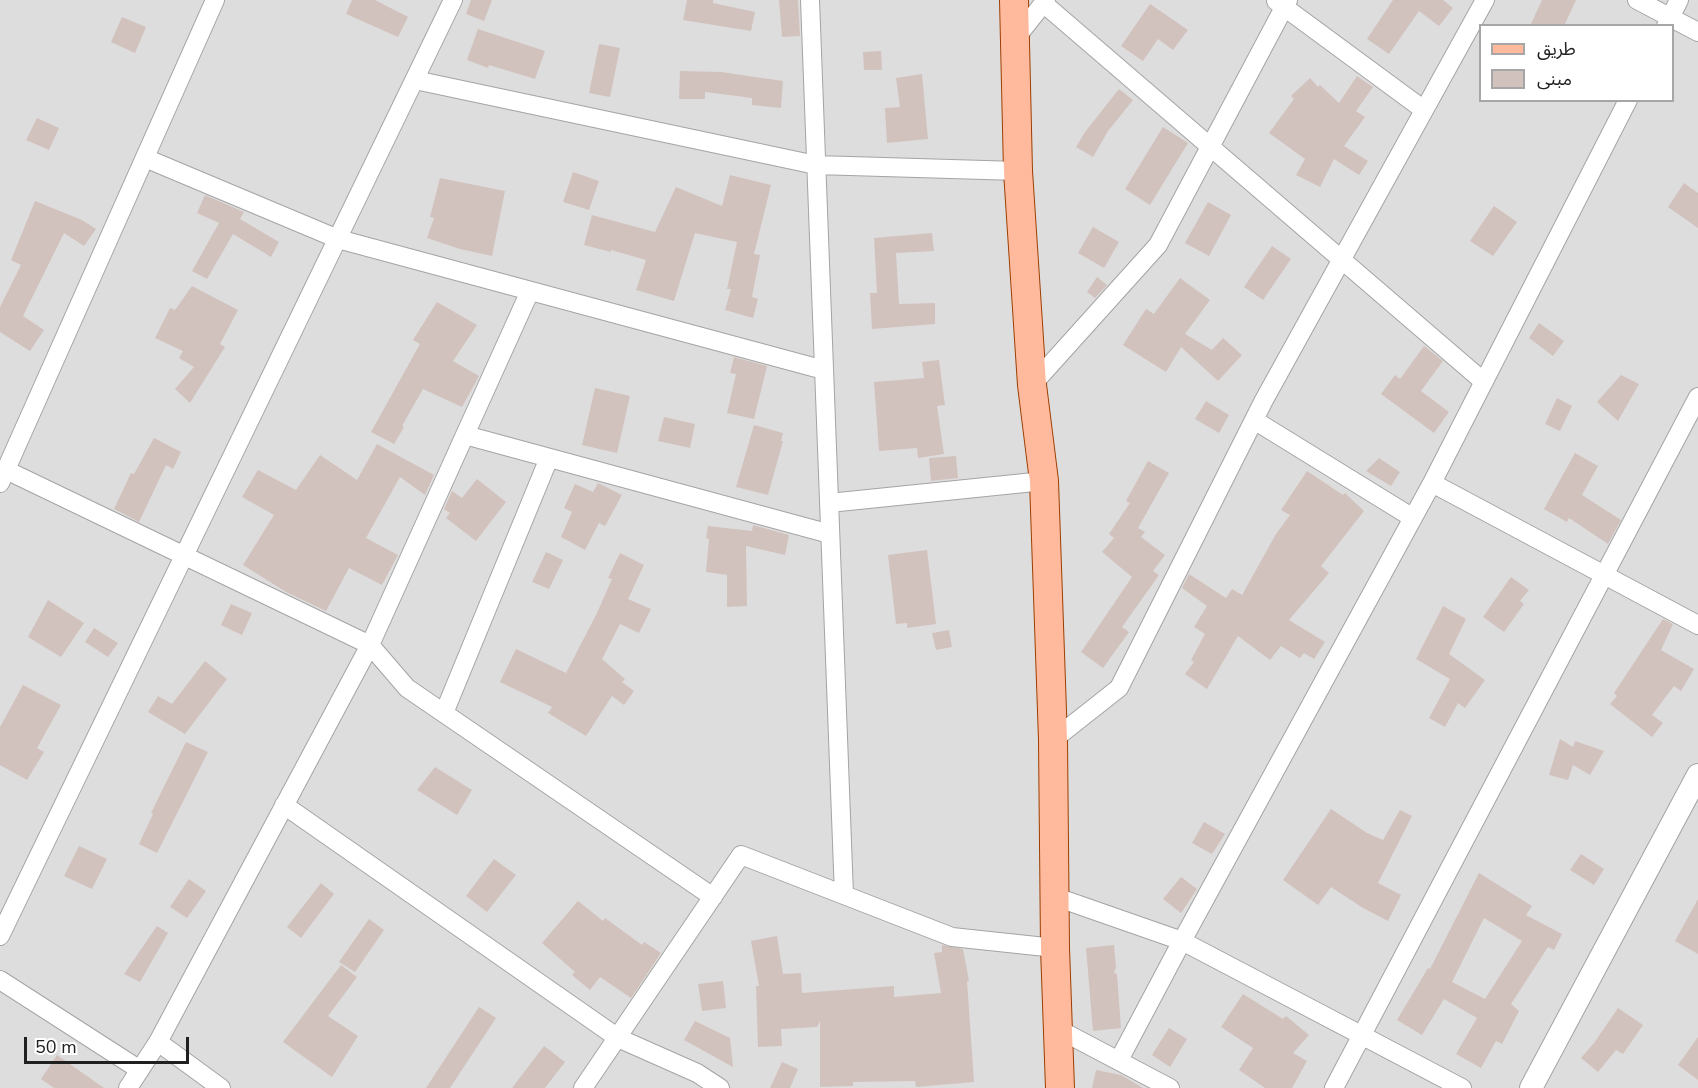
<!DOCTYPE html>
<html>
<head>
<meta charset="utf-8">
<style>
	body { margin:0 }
	#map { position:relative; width:1698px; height:1088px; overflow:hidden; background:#f2eae6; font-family:"Nunito Sans","Noto Sans Arabic",sans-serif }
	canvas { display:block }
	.legend { position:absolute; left:1479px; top:24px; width:195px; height:78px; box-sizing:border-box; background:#fff; border:2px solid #a6a6a6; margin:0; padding:8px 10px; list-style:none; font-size:18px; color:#202020 }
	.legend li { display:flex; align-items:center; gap:12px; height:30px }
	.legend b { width:30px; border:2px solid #a6a6a6 }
	.scale { position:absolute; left:24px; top:1037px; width:165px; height:27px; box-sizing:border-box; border:3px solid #202020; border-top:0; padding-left:8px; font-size:18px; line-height:21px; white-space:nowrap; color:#202020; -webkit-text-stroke:4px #fff; paint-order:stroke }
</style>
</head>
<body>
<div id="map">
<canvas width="1698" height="1088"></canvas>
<ul class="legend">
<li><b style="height:8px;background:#ffba9d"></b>طريق</li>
<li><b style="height:16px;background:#d2c2be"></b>مبنى</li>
</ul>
<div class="scale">50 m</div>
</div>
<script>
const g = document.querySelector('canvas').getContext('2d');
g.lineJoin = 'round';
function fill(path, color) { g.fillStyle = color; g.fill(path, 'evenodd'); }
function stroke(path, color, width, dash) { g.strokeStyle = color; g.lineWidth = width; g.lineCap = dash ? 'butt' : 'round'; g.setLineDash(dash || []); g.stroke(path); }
fill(new Path2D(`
	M 0,0 L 1698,0 L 1698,1088 L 0,1088 ZM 1480,26 L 1672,26 L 1672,100 L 1480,100 Z`), '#dedddd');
fill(new Path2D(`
	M 352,0 L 375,0 L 408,17 L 398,37 L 346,14 Z
	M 471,0 L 492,0 L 484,21 L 466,14 Z
	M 687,0 L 713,0 L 713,3 L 755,12 L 751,31 L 683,20 Z
	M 779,0 L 798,0 L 800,36 L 782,37 Z
	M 1393,0 L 1443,0 L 1453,8 L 1439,26 L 1419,11 L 1389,54 L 1367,39 Z
	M 1542,0 L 1576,0 L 1564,26 L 1530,26 Z
	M 1150,4 L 1188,30 L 1173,50 L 1158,39 L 1143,61 L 1121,46 Z
	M 122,17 L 146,27 L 135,53 L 111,42 Z
	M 478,29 L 545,51 L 535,79 L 489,65 L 488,68 L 467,60 Z
	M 599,44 L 620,48 L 610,97 L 589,93 Z
	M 881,51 L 882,70 L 864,70 L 863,52 Z
	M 680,71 L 721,72 L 783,81 L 781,108 L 752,105 L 752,98 L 705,92 L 705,99 L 679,99 Z
	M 922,74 L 928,139 L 887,143 L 885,108 L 900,107 L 896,78 Z
	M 1357,76 L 1373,87 L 1356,111 L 1365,117 L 1344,146 L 1368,161 L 1359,175 L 1334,159 L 1320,187 L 1296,175 L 1305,159 L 1269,133 L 1294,99 L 1291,96 L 1310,78 L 1318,87 L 1320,85 L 1339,103 Z
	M 1119,89 L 1133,100 L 1108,131 L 1093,157 L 1076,147 L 1085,132 Z
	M 37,118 L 59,128 L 49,150 L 26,140 Z
	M 1163,127 L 1188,143 L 1150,205 L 1125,189 Z
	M 573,172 L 599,181 L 589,210 L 563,202 Z
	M 730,175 L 771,185 L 754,254 L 760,255 L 752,297 L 758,299 L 753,318 L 725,310 L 731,289 L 727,289 L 737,242 L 695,233 L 674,301 L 636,290 L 646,260 L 611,250 L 611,252 L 584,245 L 592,215 L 655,232 L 676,187 L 722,206 Z
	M 440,178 L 505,191 L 492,256 L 460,249 L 427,238 L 434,218 L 430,217 Z
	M 1684,183 L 1698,193 L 1698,228 L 1668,207 Z
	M 205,195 L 244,212 L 240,219 L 279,242 L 271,257 L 233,234 L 207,279 L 192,271 L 219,223 L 197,213 Z
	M 35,201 L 82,220 L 96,229 L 84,246 L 64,233 L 23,316 L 44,330 L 30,351 L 0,332 L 0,307 L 21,265 L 11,260 Z
	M 1208,202 L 1231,215 L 1209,256 L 1185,243 Z
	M 1494,206 L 1517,222 L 1493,256 L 1470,241 Z
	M 1093,227 L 1119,242 L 1104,268 L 1078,253 Z
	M 932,233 L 934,251 L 896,253 L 899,304 L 935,303 L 935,324 L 872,329 L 870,293 L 877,293 L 874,238 Z
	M 1272,246 L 1291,259 L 1263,300 L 1244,287 Z
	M 1097,277 L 1107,285 L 1095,298 L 1087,292 Z
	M 1180,278 L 1210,300 L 1185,334 L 1212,350 L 1223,338 L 1242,355 L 1218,381 L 1181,347 L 1166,372 L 1123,345 L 1146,309 L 1154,314 Z
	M 192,286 L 238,310 L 220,344 L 225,347 L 190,403 L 175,389 L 194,367 L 179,358 L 183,351 L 155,338 L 170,308 L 175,310 Z
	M 437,302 L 477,325 L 453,361 L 479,376 L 462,407 L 423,389 L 402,426 L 404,427 L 394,444 L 371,432 L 420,344 L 413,340 Z
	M 1539,323 L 1564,341 L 1553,356 L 1529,338 Z
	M 1424,346 L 1443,361 L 1421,391 L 1449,412 L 1434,433 L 1381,394 L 1395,375 L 1400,379 Z
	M 734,357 L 767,366 L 754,419 L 727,413 L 736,374 L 730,373 Z
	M 939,360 L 945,405 L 937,406 L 944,454 L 918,458 L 917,448 L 879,451 L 874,382 L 924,378 L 922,362 Z
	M 1621,375 L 1639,384 L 1618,421 L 1597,402 Z
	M 595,388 L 630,396 L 617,453 L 582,445 Z
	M 1557,398 L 1572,406 L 1560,431 L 1545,424 Z
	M 1206,401 L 1229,415 L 1219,433 L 1195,419 Z
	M 664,417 L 695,424 L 690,448 L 658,441 Z
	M 754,425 L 783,433 L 781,441 L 783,441 L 768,495 L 736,487 Z
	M 154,438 L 181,452 L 173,469 L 166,465 L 139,522 L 114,509 L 131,473 L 134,474 Z
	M 377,444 L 434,475 L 425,495 L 400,477 L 366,538 L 398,555 L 382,585 L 349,568 L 326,611 L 286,592 L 243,565 L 274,515 L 242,497 L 258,470 L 296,490 L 320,455 L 357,480 Z
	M 1575,453 L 1598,466 L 1582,495 L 1621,520 L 1608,544 L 1569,518 L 1567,522 L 1544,509 Z
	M 956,456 L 958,478 L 931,481 L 929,458 Z
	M 1379,458 L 1400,472 L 1391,486 L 1366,471 Z
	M 1148,461 L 1169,473 L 1138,528 L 1145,532 L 1141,537 L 1165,555 L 1153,571 L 1159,575 L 1122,627 L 1129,632 L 1103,668 L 1081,652 L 1132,577 L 1102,552 L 1114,538 L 1109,534 L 1130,503 L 1126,501 Z
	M 1307,471 L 1343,495 L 1345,493 L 1364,511 L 1321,566 L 1329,573 L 1289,620 L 1325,642 L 1314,659 L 1304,653 L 1300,658 L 1281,646 L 1270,660 L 1238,636 L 1207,689 L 1185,674 L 1194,662 L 1191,660 L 1205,634 L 1194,627 L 1207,606 L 1182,588 L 1189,574 L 1226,598 L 1232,589 L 1242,595 L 1276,534 L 1290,515 L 1281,510 Z
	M 477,479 L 506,502 L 476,541 L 446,518 L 450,513 L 444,509 L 452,491 L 462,498 Z
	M 598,483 L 622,495 L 605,526 L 599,523 L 585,550 L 561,537 L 572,512 L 564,508 L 575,484 L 593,492 Z
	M 753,525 L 789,535 L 785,555 L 746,546 L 747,606 L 727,607 L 727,575 L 706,572 L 709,539 L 706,538 L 708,526 L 752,531 Z
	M 927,550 L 936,624 L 907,628 L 907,623 L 896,624 L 888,555 Z
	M 546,552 L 563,560 L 549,589 L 532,582 Z
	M 620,553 L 644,565 L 628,599 L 651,609 L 639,633 L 620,624 L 602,659 L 625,679 L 622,682 L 634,691 L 624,705 L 612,696 L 586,736 L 548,713 L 552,707 L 500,682 L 516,649 L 566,673 L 597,613 L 612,579 L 608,578 Z
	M 1511,577 L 1529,590 L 1520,601 L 1524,604 L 1504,632 L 1483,617 Z
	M 48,600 L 84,623 L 61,657 L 28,637 Z
	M 231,604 L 252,613 L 242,635 L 221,625 Z
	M 1443,606 L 1466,619 L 1449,654 L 1485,680 L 1465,708 L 1458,703 L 1445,727 L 1429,718 L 1450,679 L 1416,659 Z
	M 1663,619 L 1673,624 L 1661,650 L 1694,669 L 1681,691 L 1674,686 L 1652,715 L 1663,723 L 1652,737 L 1610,704 L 1617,696 L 1614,693 Z
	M 94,628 L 118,643 L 108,657 L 85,642 Z
	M 949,630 L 952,647 L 936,650 L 932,633 Z
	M 205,661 L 227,679 L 185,734 L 148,712 L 158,696 L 172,704 Z
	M 23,685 L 61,705 L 37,748 L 44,752 L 27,780 L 0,765 L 0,727 Z
	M 1560,739 L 1573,747 L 1575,741 L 1604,751 L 1590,775 L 1573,765 L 1568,780 L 1549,775 Z
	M 186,742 L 208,752 L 157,853 L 139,844 L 153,814 L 151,813 Z
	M 435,767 L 472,790 L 457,815 L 417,790 Z
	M 1331,809 L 1367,833 L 1383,840 L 1400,810 L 1412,816 L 1378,883 L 1401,895 L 1388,921 L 1363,908 L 1331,887 L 1318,905 L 1283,880 Z
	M 1204,822 L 1225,834 L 1212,854 L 1192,843 Z
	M 79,846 L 107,859 L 92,889 L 64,876 Z
	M 1581,854 L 1604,869 L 1594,885 L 1570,870 Z
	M 494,859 L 516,875 L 487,912 L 466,896 Z
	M 1479,873 L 1532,906 L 1526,915 L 1562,934 L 1554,950 L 1548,947 L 1511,1004 L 1519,1011 L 1502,1044 L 1496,1041 L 1481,1068 L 1456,1054 L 1477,1018 L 1444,999 L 1422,1035 L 1397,1020 L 1428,968 L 1430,969 ZM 1484,918 L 1522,941 L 1485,999 L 1452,982 Z
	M 1181,877 L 1197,889 L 1181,913 L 1163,899 Z
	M 189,879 L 206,891 L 187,918 L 170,907 Z
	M 321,883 L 334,894 L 301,938 L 287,927 Z
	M 1698,899 L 1698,954 L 1675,941 Z
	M 578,901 L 603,921 L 605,918 L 642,945 L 644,942 L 661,953 L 631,998 L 600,977 L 590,990 L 572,975 L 575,972 L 542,943 Z
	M 369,919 L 384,930 L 355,972 L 339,962 Z
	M 157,926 L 168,933 L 140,982 L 124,974 Z
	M 777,936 L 783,974 L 801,973 L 802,993 L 894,986 L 894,997 L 941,993 L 934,953 L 942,952 L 942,945 L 963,949 L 969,981 L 967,981 L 974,1082 L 916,1087 L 915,1081 L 853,1082 L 853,1086 L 820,1087 L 820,1021 L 817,1027 L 781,1029 L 782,1046 L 758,1047 L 756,986 L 759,986 L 751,941 Z
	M 1114,945 L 1116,967 L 1114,973 L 1117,974 L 1121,1028 L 1093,1031 L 1086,948 Z
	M 341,965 L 357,977 L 328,1016 L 358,1036 L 332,1077 L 283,1042 Z
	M 723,981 L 726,1008 L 702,1011 L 698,984 Z
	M 1243,994 L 1283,1019 L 1286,1016 L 1309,1035 L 1293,1053 L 1307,1061 L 1292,1088 L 1265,1088 L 1239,1070 L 1253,1048 L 1221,1027 Z
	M 479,1007 L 496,1018 L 450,1088 L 426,1088 Z
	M 1618,1008 L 1643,1025 L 1623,1054 L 1616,1050 L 1598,1072 L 1581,1058 L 1594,1043 Z
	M 695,1021 L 730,1038 L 733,1067 L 684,1040 Z
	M 1169,1028 L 1187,1039 L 1170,1067 L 1152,1055 Z
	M 1698,1037 L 1698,1080 L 1678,1065 Z
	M 544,1046 L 565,1062 L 545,1088 L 512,1088 Z
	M 57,1055 L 104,1088 L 54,1088 L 41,1079 Z
	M 782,1062 L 798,1069 L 790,1088 L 770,1088 Z
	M 1096,1070 L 1121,1075 L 1143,1088 L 1092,1088 Z`), '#d2c2be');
const minor = new Path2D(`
	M 810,0 L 844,895
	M 1637,0 L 1698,32
	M 1276,1 L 1424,110
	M 1043,3 L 1484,382
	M 1666,26 L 1679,0
	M 1015,39 L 1046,0
	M 415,80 L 816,165 L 1018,171
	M 145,158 L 338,239 L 824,370
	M 530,291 L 370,645 L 407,688 L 713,897
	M 1032,385 L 1158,245 L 1288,0
	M 1254,420 L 1413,518
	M 465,435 L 830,534
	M 6,470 L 370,645 L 158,1042
	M 0,483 L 215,0
	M 1432,483 L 1698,625
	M 829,503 L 1044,481
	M 444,713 L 549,458
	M 1053,740 L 1119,688 L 1264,400 L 1485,0
	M 284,805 L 618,1038 L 697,1073 L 720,1088
	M 1056,897 L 1182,941 L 1462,1088
	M 0,936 L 453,0
	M 0,980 L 140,1070
	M 1058,1029 L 1170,1088
	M 1119,1060 L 1182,941 L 1432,483 L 1628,100
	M 128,1088 L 158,1042 L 221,1088
	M 583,1088 L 741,855 L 952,937 L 1055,948
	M 1334,1088 L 1698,397`);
const tertiary = new Path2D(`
	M 1531,1088 L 1698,775`);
const primary = new Path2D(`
	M 1014,0 L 1018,171 L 1032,385 L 1044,481 L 1053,740 L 1055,948 L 1060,1088`);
stroke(minor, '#a4a4a4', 20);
stroke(tertiary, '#a4a4a4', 24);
stroke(primary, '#9c3e00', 30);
stroke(minor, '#fff', 18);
stroke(tertiary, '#fff', 22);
stroke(primary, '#ffba9d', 28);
</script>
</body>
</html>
